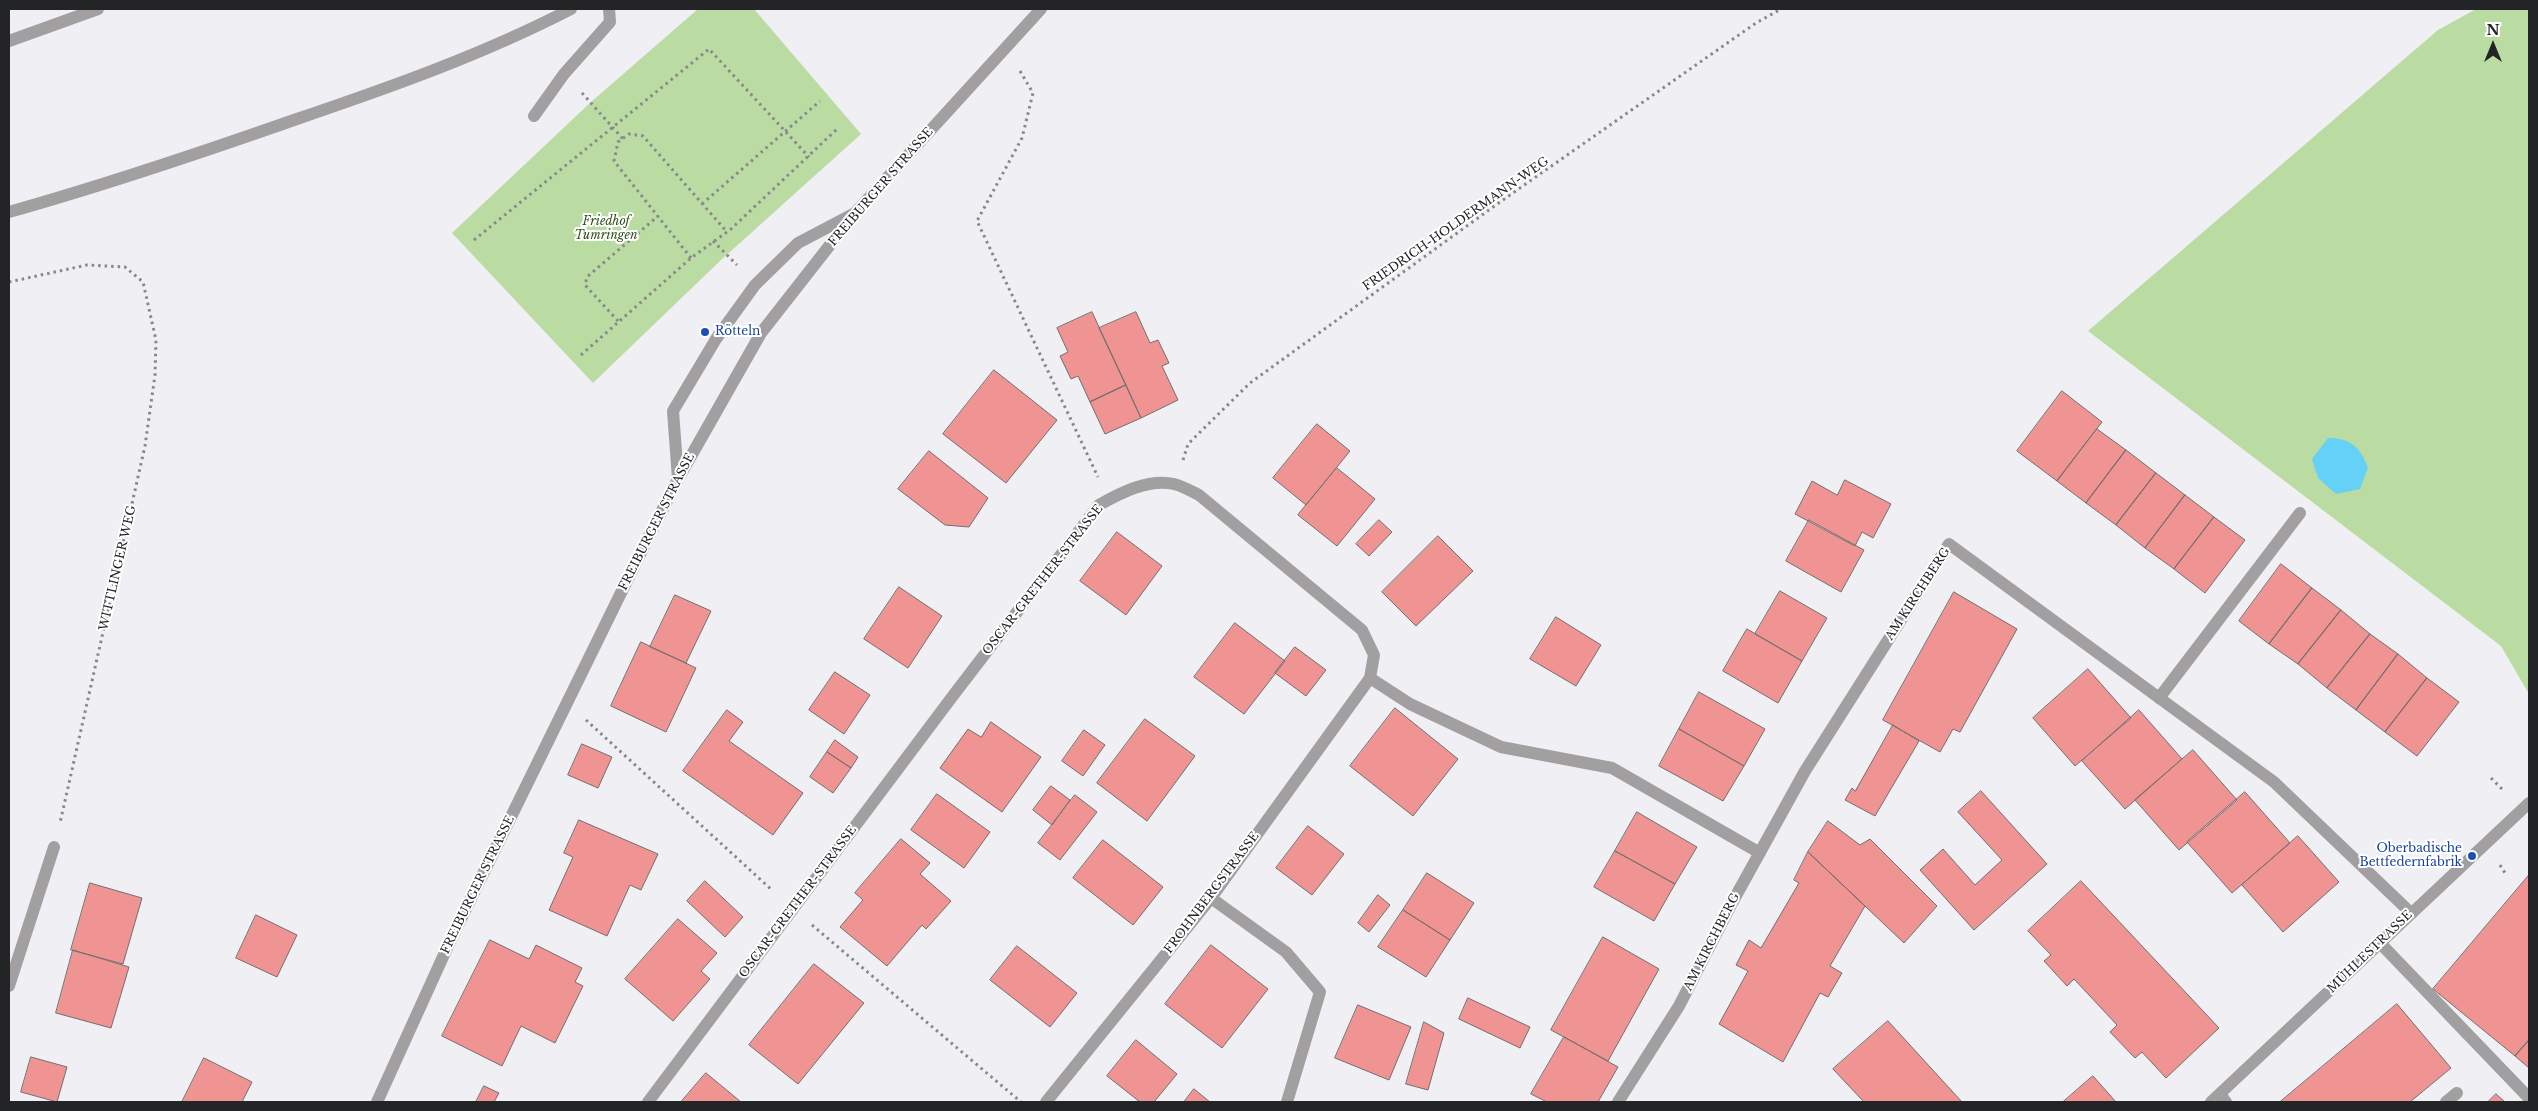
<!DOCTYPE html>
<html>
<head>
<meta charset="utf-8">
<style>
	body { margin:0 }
	#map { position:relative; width:2538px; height:1111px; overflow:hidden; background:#efeff4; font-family:"Libre Baskerville",serif }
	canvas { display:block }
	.frame { position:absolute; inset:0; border:10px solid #232425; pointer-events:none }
	.north { position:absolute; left:2468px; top:20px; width:50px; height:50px; -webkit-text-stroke:4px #fff; paint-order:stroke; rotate:0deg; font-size:14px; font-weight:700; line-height:20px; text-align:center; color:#232425 }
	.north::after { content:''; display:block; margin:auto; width:18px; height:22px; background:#232425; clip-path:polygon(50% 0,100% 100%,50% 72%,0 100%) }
</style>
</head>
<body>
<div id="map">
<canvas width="2538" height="1111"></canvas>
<div class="frame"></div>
<div class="north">N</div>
</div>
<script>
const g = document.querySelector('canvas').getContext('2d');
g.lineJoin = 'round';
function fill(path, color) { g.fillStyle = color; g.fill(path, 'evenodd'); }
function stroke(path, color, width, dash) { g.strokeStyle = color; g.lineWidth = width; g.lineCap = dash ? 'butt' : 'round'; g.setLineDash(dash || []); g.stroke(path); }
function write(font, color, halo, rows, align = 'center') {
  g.font = font + ' "Libre Baskerville",serif'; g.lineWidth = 4; g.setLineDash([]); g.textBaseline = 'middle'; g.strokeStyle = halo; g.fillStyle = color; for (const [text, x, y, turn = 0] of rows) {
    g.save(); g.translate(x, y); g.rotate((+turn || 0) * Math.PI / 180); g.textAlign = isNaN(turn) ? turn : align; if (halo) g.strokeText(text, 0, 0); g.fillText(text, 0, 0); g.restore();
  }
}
fill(new Path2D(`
	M 698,9 L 754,9 L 861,134 L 721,260 L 593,383 L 452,233 L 591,102 Z
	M 2476,9 L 2529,9 L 2529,694 L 2501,646 L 2088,331 L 2438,30 Z`), '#badca2');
fill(new Path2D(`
	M 2328,438 C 2351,438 2360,447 2368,468 L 2360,489 L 2336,494 L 2318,478 L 2312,459 Z`), '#65d1f6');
const building = new Path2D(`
	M 1092,312 L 1126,385 L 1090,402 L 1078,376 L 1071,379 L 1060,356 L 1068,352 L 1057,328 Z
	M 1136,312 L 1150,343 L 1158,340 L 1169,363 L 1162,366 L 1178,400 L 1141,418 L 1099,328 Z
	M 994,370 L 1057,420 L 1006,483 L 943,434 Z
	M 1126,385 L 1141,418 L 1105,434 L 1090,402 Z
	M 2062,391 L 2102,422 L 2057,481 L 2017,451 Z
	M 1317,424 L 1350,451 L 1306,505 L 1273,478 Z
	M 2097,429 L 2126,450 L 2086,503 L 2057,481 Z
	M 2126,450 L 2156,473 L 2116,525 L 2086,503 Z
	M 929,451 L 988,498 L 969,527 L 945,525 L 898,489 Z
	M 1337,468 L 1375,499 L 1337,546 L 1298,515 Z
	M 2156,473 L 2185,495 L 2145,548 L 2116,525 Z
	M 1845,480 L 1891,504 L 1873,538 L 1862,532 L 1855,546 L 1795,514 L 1812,481 L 1837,495 Z
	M 2185,495 L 2214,517 L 2174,569 L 2145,548 Z
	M 2214,517 L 2245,540 L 2205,593 L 2174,569 Z
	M 1379,520 L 1392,532 L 1369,556 L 1356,544 Z
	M 1809,520 L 1864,550 L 1841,592 L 1786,561 Z
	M 1117,532 L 1162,566 L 1126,615 L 1080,581 Z
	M 1438,536 L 1473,571 L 1416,626 L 1382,592 Z
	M 2281,564 L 2312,588 L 2269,644 L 2239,621 Z
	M 899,587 L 942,616 L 908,668 L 864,639 Z
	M 2312,588 L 2341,610 L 2298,664 L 2269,644 Z
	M 1780,591 L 1827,618 L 1802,661 L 1755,634 Z
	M 1954,592 L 2017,629 L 1960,732 L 1953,729 L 1940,752 L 1883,720 Z
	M 675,595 L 711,611 L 686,663 L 650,647 Z
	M 2341,610 L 2370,634 L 2327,688 L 2298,664 Z
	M 1556,617 L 1601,645 L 1576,686 L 1530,659 Z
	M 1235,623 L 1285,661 L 1244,714 L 1194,677 Z
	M 1747,629 L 1802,661 L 1778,703 L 1723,671 Z
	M 2370,634 L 2398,654 L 2356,710 L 2327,688 Z
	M 641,642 L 696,668 L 666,732 L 611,706 Z
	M 1295,647 L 1326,670 L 1306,696 L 1275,673 Z
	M 2398,654 L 2427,678 L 2385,732 L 2356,710 Z
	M 2088,669 L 2131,718 L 2075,766 L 2033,718 Z
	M 835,672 L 870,695 L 844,734 L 809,710 Z
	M 2427,678 L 2459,702 L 2417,756 L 2385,732 Z
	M 1699,692 L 1765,729 L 1744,766 L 1679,729 Z
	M 1395,708 L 1458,759 L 1413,816 L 1350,766 Z
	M 727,710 L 743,722 L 729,741 L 803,793 L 773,835 L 683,771 Z
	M 2139,710 L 2182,759 L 2125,809 L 2082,761 Z
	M 1145,719 L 1195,756 L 1147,821 L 1097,783 Z
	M 991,722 L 1041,757 L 1002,812 L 940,768 L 968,729 L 981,737 Z
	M 1893,725 L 1919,741 L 1875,816 L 1845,800 L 1852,788 L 1855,791 Z
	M 1679,729 L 1744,766 L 1723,801 L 1659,766 Z
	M 1084,730 L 1105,745 L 1083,776 L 1062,761 Z
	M 835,740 L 858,757 L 851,768 L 827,752 Z
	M 582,744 L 612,757 L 598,788 L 568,775 Z
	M 2193,750 L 2237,800 L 2179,850 L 2135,800 Z
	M 827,752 L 851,768 L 833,793 L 810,777 Z
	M 1051,786 L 1070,800 L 1052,825 L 1033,810 Z
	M 1981,791 L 2047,864 L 1974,930 L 1920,870 L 1943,849 L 1975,885 L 2002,860 L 1958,812 Z
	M 2245,792 L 2290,843 L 2232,893 L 2187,842 Z
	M 937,794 L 990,832 L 964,868 L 911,830 Z
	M 1075,795 L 1097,812 L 1060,860 L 1038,843 Z
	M 1637,812 L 1697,847 L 1675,884 L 1615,851 Z
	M 579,820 L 658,854 L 641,890 L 630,885 L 607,936 L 549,910 L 573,857 L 564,853 Z
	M 1828,821 L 1860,845 L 1870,839 L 1937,906 L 1904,943 L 1808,852 Z
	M 1308,826 L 1344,854 L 1312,895 L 1276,868 Z
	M 2298,836 L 2339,882 L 2283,932 L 2242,885 Z
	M 901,839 L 930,863 L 920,874 L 951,901 L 926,929 L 922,925 L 887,966 L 840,927 L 863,900 L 855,893 Z
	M 1103,840 L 1163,887 L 1133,925 L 1073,878 Z
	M 1615,851 L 1675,884 L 1654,921 L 1594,887 Z
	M 1808,852 L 1865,906 L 1830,966 L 1842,973 L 1828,997 L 1820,993 L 1783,1062 L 1719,1024 L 1748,971 L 1736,965 L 1749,940 L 1761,948 L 1799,883 L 1794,880 Z
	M 1427,873 L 1474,903 L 1450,940 L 1403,910 Z
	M 2529,875 L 2529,1040 L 2515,1056 L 2433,989 Z
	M 705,881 L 743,917 L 725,937 L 687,901 Z
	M 2081,881 L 2219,1028 L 2166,1078 L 2142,1052 L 2135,1058 L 2110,1032 L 2117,1025 L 2074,979 L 2067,986 L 2044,961 L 2051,955 L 2028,931 Z
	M 90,883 L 142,898 L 123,964 L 71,950 Z
	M 1378,895 L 1390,905 L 1369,932 L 1358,923 Z
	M 1403,910 L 1450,940 L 1426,977 L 1378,947 Z
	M 256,915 L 297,935 L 277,977 L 236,958 Z
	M 678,919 L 717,953 L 701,971 L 710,979 L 673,1021 L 625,979 Z
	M 1603,937 L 1659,969 L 1608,1061 L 1551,1030 Z
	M 490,940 L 529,959 L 536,945 L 582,968 L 575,982 L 583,986 L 555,1043 L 521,1026 L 502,1066 L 442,1036 Z
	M 1211,945 L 1268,989 L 1222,1048 L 1165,1004 Z
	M 1017,946 L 1077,993 L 1050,1027 L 990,980 Z
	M 73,950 L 129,967 L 111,1028 L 56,1013 Z
	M 814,964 L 864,1003 L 798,1084 L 749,1045 Z
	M 1468,998 L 1530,1027 L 1520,1048 L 1459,1019 Z
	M 2397,1004 L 2451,1068 L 2410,1102 L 2280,1102 Z
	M 1358,1005 L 1411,1027 L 1389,1080 L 1335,1058 Z
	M 1888,1021 L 1962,1102 L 1864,1102 L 1833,1069 Z
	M 1424,1022 L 1444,1033 L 1428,1090 L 1406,1084 Z
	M 1564,1037 L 1618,1067 L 1598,1102 L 1547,1102 L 1531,1094 Z
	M 1136,1040 L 1177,1074 L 1154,1102 L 1140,1102 L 1107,1076 Z
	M 2529,1040 L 2529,1068 L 2515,1056 Z
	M 31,1057 L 67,1067 L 57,1102 L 21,1092 Z
	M 204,1058 L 252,1082 L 242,1102 L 182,1102 Z
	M 706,1073 L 741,1102 L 681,1102 Z
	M 2093,1076 L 2116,1102 L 2063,1102 Z
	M 484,1086 L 499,1093 L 494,1102 L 476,1102 Z
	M 1194,1089 L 1210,1102 L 1184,1102 Z
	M 2496,1094 L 2505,1102 L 2488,1102 Z`);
fill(building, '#ef9393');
stroke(building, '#736e6e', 1);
stroke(new Path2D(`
	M 1020,71 L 1033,93 L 1022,138 L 977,221 L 1098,477
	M 582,93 L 623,139
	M 702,204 L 820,101
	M 474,240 L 709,49 L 809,157
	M 713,241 L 737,265
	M 691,258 L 614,161 L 618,142 L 629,134 L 643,136 L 727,232
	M 9,282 L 87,265 L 125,267 L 143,282 L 156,340 L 155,375 L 145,446 L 60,823
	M 618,321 L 585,285 L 587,277 L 658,216
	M 581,355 L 691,258 L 731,229 L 837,129
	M 1183,460 L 1188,444 L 1250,383 L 1500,202 L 1756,23 L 1781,9
	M 586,720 L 773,891
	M 2491,778 L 2504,791
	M 2500,865 L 2505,873
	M 812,925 L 1021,1102`), '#88888b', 3, [2.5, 4]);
stroke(new Path2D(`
	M 534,116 L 564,74 L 610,22 L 609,9
	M 678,479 L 673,411 L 716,339 L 755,285 L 798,243 L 855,213
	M 2159,698 L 2300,513
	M 2380,943 L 2529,1098
	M 2220,1094 L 2226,1102
	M 2446,1102 L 2457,1093`), '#a29fa0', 12);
stroke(new Path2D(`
	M 9,41 L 98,9
	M 1211,898 L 1286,952 L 1320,992 L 1287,1102
	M 9,986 L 54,847
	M 648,1102 L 952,697 L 1099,505 C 1120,493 1149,478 1174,484 C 1182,486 1191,491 1199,495 L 1362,630 L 1374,655 L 1370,678 L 1410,704 L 1501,747 L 1612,768 L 1760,853
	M 1046,1102 L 1211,898 L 1370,678
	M 1618,1102 L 1679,1006 L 1733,901 L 1805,771 L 1949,544 L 2274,782 L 2411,913`), '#a29fa0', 12);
stroke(new Path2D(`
	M 9,212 C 105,185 200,153 294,120 C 388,88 482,55 571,9
	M 377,1102 L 452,937 L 644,546 L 678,479 L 761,333 L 855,213 L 1041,9
	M 2211,1102 L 2529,803`), '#a29fa0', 12);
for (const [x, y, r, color] of [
	[705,332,5,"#1a4fb4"],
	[2472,856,5,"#1a4fb4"]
]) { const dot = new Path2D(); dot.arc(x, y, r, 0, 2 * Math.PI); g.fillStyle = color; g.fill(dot); stroke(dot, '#fff', 2); }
write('12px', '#232425', '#fff', [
	["FREIBURGER STRASSE",881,187,-49],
	["FRIEDRICH-HOLDERMANN-WEG",1456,224,-35],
	["FREIBURGER STRASSE",657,522,-63],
	["WITTLINGER WEG",118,568,-77],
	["OSCAR-GRETHER-STRASSE",1043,580,-52],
	["AM KIRCHBERG",1918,594,-57],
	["FREIBURGER STRASSE",478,885,-64],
	["FROHNBERGSTRASSE",1212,893,-53],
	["OSCAR-GRETHER-STRASSE",798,902,-53],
	["AM KIRCHBERG",1712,942,-63],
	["MÜHLESTRASSE",2370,952,-44]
]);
write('italic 12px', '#324e1a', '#fff', [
	["Friedhof",606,222],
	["Tumringen",606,236]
]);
write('12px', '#164399', '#fff', [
	["Rötteln",715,332],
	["Oberbadische",2462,849,"right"],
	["Bettfedernfabrik",2462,863,"right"]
], 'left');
</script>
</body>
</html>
